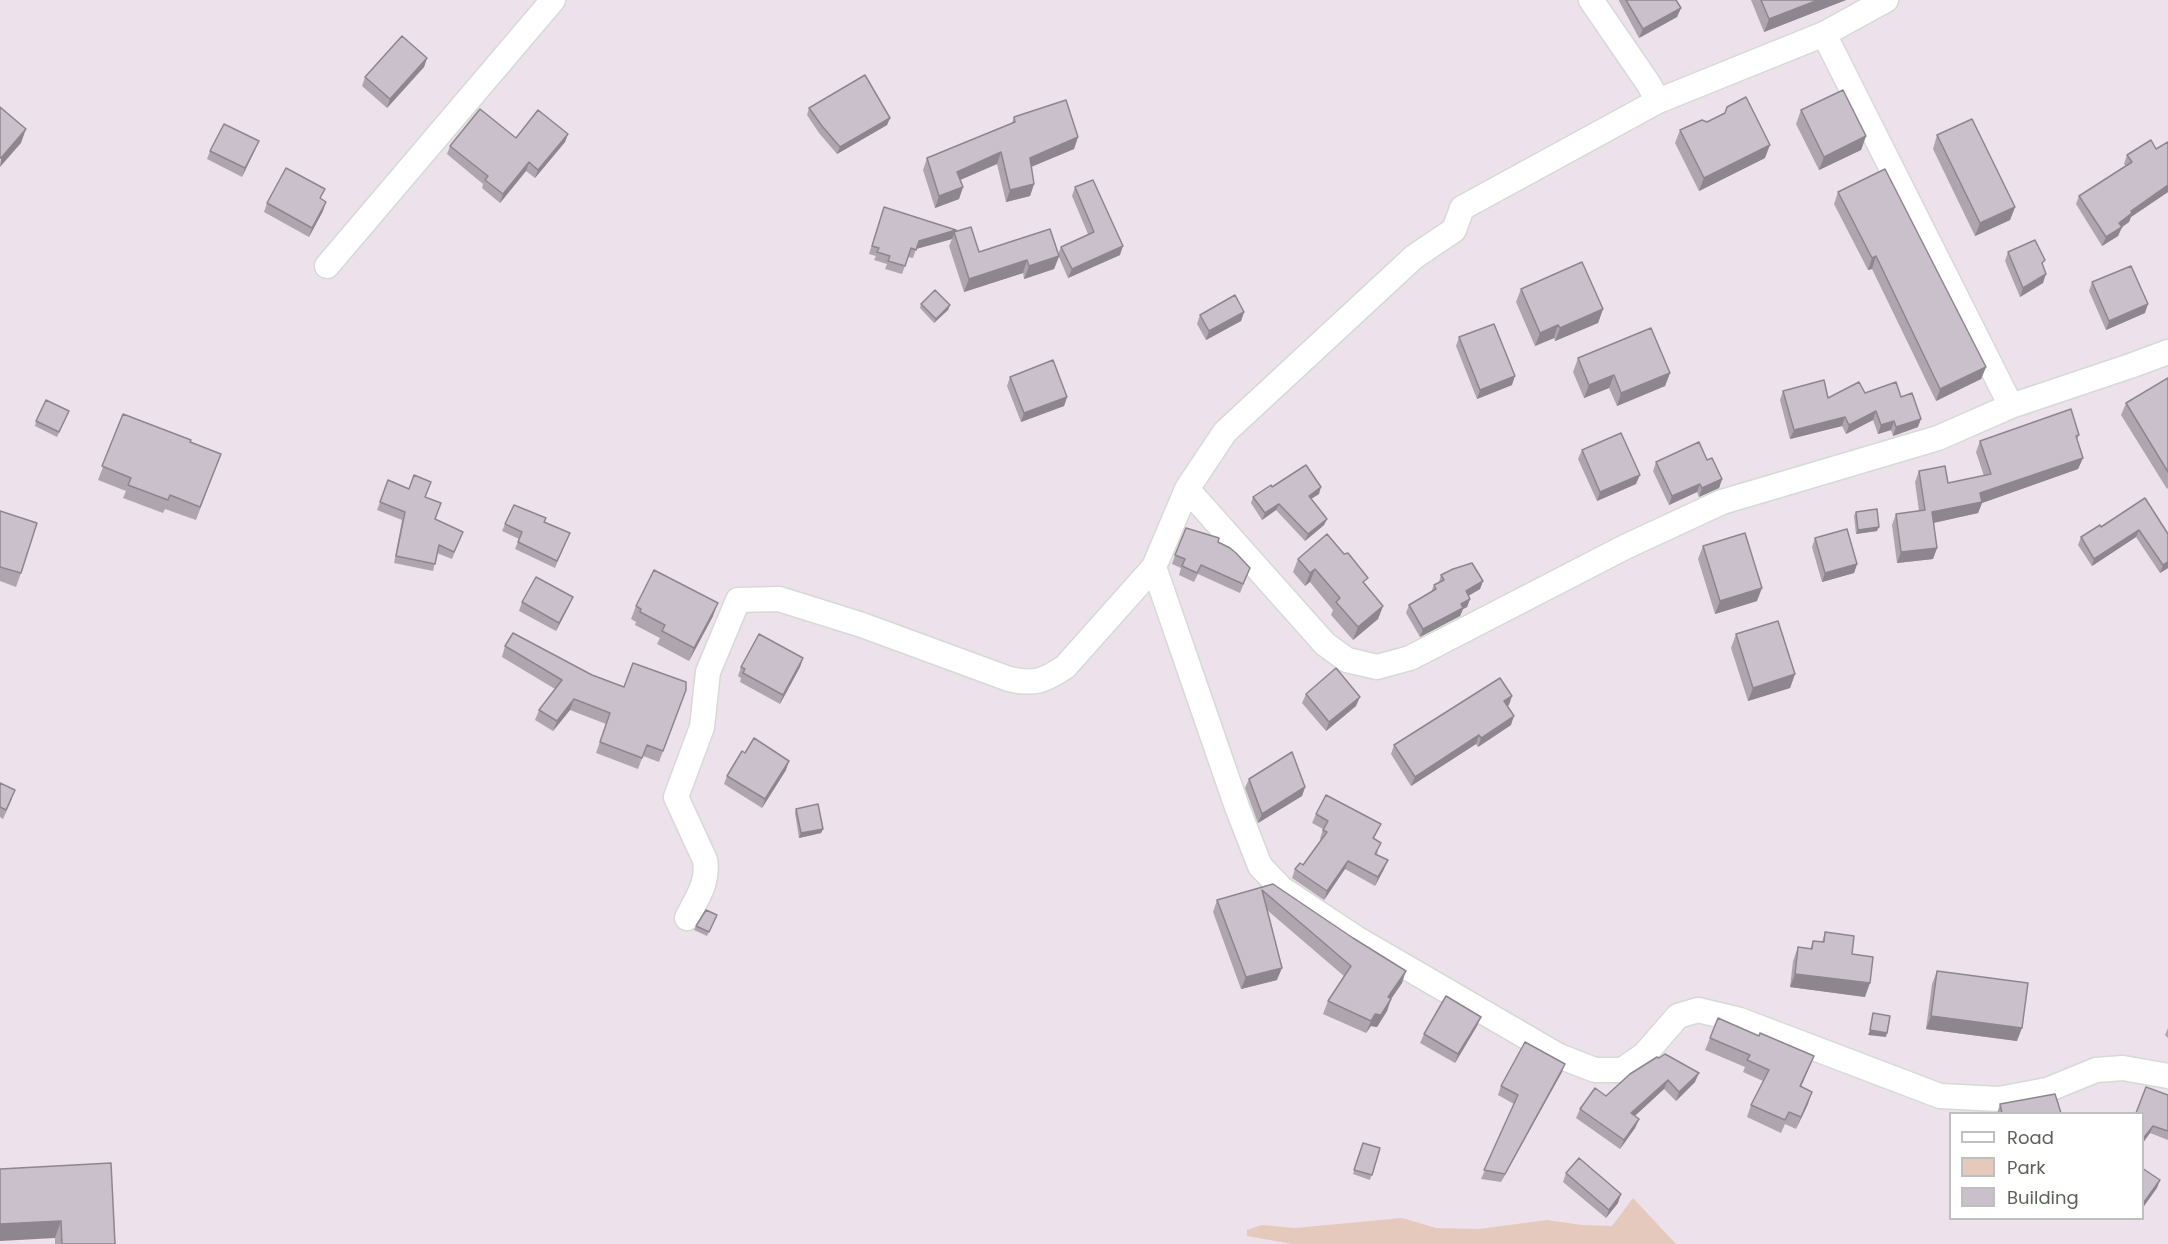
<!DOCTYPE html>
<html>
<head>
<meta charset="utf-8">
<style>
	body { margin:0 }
	#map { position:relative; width:2168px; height:1244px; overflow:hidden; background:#ede1ec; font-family:Poppins,sans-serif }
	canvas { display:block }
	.legend { position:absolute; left:1949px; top:1112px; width:195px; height:108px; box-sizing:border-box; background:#fff; border:2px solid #bdc0bd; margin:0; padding:8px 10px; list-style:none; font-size:18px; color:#5b625a }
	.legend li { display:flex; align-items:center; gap:12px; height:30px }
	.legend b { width:30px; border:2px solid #bdc0bd }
</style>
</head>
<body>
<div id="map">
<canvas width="2168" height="1244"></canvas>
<ul class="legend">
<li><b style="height:8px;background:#fff"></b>Road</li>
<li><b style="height:16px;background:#e5c9bd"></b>Park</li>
<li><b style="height:16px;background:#cac0cb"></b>Building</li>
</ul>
</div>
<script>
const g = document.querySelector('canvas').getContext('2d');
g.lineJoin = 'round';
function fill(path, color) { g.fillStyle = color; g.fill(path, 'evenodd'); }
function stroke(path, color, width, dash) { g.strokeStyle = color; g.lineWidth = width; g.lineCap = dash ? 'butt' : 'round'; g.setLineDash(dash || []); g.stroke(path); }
fill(new Path2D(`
	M 1633,1198 L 1676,1244 L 1292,1244 L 1247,1236 L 1247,1230 L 1262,1225 L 1295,1228 L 1402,1218 L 1436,1228 L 1479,1229 L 1547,1220 L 1582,1225 L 1612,1226 Z`), '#e5c9bd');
const minor = new Path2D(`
	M 1591,0 L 1648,83 L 1658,101
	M 1886,0 L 1824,34 L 1658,101 L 1462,208 L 1454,230 L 1414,257 L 1225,432 L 1187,489 L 1154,567 L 1237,807 L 1260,866 L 1282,889 L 1356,938 L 1559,1056 L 1595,1070 L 1622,1070 L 1644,1055 L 1678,1016 L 1698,1010 L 1740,1020 L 1940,1096 L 1999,1099 L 2047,1090 L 2096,1070 L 2123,1068 L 2168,1076
	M 1824,34 L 2011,406
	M 327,266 L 553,0
	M 1187,489 L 1325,644 L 1347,660 L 1377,667 L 1410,658 L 1625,547 L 1722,502 L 1938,438 L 2011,406 L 2133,365 L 2168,352
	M 687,918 C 697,898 709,882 705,860 L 676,797 L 702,727 L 708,672 L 738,600 L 779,599 L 862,625 L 1009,679 C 1034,685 1044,681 1065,667 L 1154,567`);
stroke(minor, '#d5dbd4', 27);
stroke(minor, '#fff', 24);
fill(new Path2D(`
	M 1619,0 L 1676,0 L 1681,8 L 1677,17 L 1639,38 L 1619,1 Z
	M 1751,0 L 1846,0 L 1764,32 Z
	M 427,58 L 424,67 L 387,108 L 362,86 L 365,77 Z
	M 809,108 L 890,118 L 887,125 L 837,154 L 819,133 L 807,115 Z
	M 1801,110 L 1866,136 L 1861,150 L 1819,170 L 1796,124 Z
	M 1014,117 L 1078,137 L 1074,149 L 1031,167 L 1034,184 L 1030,196 L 1006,202 L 997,164 L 960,180 L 963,187 L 959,199 L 935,208 L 923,170 L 927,158 L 1012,123 Z
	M 1680,130 L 1765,158 L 1699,191 L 1675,143 Z
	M 568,134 L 565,142 L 535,178 L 526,171 L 500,203 L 482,188 L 483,184 L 447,154 L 450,146 L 516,138 Z
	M 1937,135 L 2015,207 L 2010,220 L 1975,236 L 1933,149 Z
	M 2168,142 L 2168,192 L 2131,217 L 2129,222 L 2122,227 L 2118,236 L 2102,246 L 2076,204 L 2079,196 L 2126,166 L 2124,164 L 2127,155 L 2156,149 Z
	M 255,150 L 242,177 L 207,159 L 210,151 Z
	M 1075,187 L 1120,255 L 1068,278 L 1059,257 L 1054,269 L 1024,279 L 1023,273 L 964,292 L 949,246 L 952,239 L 916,249 L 913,258 L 908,257 L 902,274 L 885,269 L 887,264 L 874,260 L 876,256 L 869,254 L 884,207 L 956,230 L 955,232 L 979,252 L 1058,254 L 1061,247 L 1088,234 L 1072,196 Z
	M 1838,192 L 1986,367 L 1981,379 L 1936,401 L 1872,269 L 1868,270 L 1834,204 Z
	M 321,199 L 323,211 L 309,237 L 264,212 L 267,203 Z
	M 2008,252 L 2043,265 L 2043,283 L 2020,297 L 2005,261 Z
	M 2092,282 L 2145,313 L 2106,330 L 2089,291 Z
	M 1521,289 L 1603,309 L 1598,323 L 1555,341 L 1554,338 L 1535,346 L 1516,302 Z
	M 921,304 L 950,305 L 948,310 L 934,323 L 920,308 Z
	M 1244,312 L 1241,321 L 1206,340 L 1197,324 L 1200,315 Z
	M 1459,337 L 1512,385 L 1477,399 L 1456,346 Z
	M 1578,358 L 1670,373 L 1665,386 L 1617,406 L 1609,388 L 1584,398 L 1573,372 Z
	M 1010,377 L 1067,397 L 1064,406 L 1021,422 L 1007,386 Z
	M 2168,378 L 2168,488 L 2167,489 L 2121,415 L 2126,403 Z
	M 1783,391 L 1828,398 L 1865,393 L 1901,397 L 1918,427 L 1893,436 L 1891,430 L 1878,434 L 1873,420 L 1846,434 L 1842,426 L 1790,439 L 1780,400 Z
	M 69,411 L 57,437 L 35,426 L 36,421 Z
	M 123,414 L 221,454 L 196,520 L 165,509 L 163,513 L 123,498 L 126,491 L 98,480 Z
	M 2079,435 L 2077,440 L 2083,458 L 2078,469 L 1982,503 L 1978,513 L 1934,523 L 1937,548 L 1933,559 L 1897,563 L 1892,525 L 1896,514 L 1919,511 L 1915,482 L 1919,471 L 1948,483 L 1984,476 L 1976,452 L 1980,441 Z
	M 1582,450 L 1636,484 L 1597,501 L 1578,459 Z
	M 1707,460 L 1722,479 L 1719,488 L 1699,497 L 1697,492 L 1669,505 L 1653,471 L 1656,462 Z
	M 388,480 L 425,497 L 435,519 L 460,539 L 452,559 L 437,553 L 433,571 L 394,563 L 402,520 L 377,510 Z
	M 1272,487 L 1319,494 L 1311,499 L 1327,519 L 1324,525 L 1305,541 L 1276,510 L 1262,520 L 1251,503 L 1253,497 Z
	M 2145,498 L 2168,568 L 2160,573 L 2136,537 L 2092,566 L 2078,545 L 2081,537 L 2101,527 Z
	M 0,511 L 21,573 L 16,587 L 0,581 Z
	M 1856,512 L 1877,531 L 1856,534 L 1854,516 Z
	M 545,522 L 570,533 L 555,568 L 515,549 L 519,539 L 502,531 L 505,524 Z
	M 1815,538 L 1857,564 L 1854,573 L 1822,582 L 1812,547 Z
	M 1218,542 L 1250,568 L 1240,593 L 1198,574 L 1194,582 L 1179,575 L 1181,568 L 1172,564 L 1175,555 Z
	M 1703,546 L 1757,601 L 1715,614 L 1698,559 Z
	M 1298,559 L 1366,585 L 1383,606 L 1378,619 L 1353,640 L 1331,615 L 1333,610 L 1310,582 L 1305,586 L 1293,572 Z
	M 1441,575 L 1483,581 L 1480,589 L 1468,596 L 1470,599 L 1467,607 L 1463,609 L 1460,616 L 1420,637 L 1406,613 L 1409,605 L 1431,592 L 1434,585 L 1439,582 Z
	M 573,597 L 569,606 L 556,631 L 519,611 L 522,602 Z
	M 636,606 L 713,616 L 689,661 L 657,644 L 660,638 L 635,625 L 636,622 L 631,619 Z
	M 1736,634 L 1795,674 L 1790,688 L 1748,701 L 1731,648 Z
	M 505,646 L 592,675 L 624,687 L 686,690 L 659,762 L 643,756 L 638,769 L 596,753 L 606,724 L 570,710 L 553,731 L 535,720 L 539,710 L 555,689 L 502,657 Z
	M 803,658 L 800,667 L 780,704 L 740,682 L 741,678 L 738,676 L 741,667 Z
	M 1306,694 L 1356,706 L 1326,731 L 1302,703 Z
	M 1509,705 L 1507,706 L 1511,725 L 1478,747 L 1476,744 L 1411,786 L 1391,754 L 1394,745 Z
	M 745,753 L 786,770 L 762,808 L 724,784 L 727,776 Z
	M 1249,779 L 1305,787 L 1302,796 L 1258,823 L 1245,788 Z
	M 0,783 L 12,799 L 3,819 L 0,817 Z
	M 796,809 L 823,829 L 821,833 L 799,838 L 795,813 Z
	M 1316,814 L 1381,824 L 1374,839 L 1378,852 L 1377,854 L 1384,869 L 1375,886 L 1345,869 L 1324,900 L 1292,878 L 1295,869 L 1303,865 L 1321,840 L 1320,839 L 1323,829 L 1312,823 Z
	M 1273,884 L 1402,983 L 1391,999 L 1387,1011 L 1377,1027 L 1371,1026 L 1366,1033 L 1323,1014 L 1328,1001 L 1344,976 L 1267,910 L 1277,980 L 1241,989 L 1213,912 L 1217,900 Z
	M 717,915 L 707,936 L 694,930 L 696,926 Z
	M 1825,932 L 1852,954 L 1865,997 L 1790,987 L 1793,961 L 1798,947 L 1810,949 L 1813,941 L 1822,942 Z
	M 1937,971 L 2017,1041 L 1926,1029 L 1932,984 Z
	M 1477,1026 L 1455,1063 L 1420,1043 L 1424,1034 Z
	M 2168,1028 L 2168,1038 L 2165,1035 Z
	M 1759,1036 L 1814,1056 L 1801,1087 L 1808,1104 L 1796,1129 L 1785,1124 L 1781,1133 L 1747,1117 L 1751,1105 L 1763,1081 L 1743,1072 L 1745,1067 L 1705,1050 L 1710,1038 Z
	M 1562,1072 L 1501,1182 L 1481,1179 L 1514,1104 L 1498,1095 L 1501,1086 Z
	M 1630,1074 L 1695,1082 L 1676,1101 L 1664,1089 L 1635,1116 L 1639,1119 L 1635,1128 L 1620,1149 L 1576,1118 L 1580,1109 L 1606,1096 Z
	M 2168,1095 L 2168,1140 L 2150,1133 L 2142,1144 Z
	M 2000,1104 L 2061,1113 L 1997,1113 Z
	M 1363,1143 L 1380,1148 L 1370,1180 L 1353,1174 Z
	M 0,1169 L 115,1244 L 55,1244 L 55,1238 Z
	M 1566,1173 L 1618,1203 L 1606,1218 L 1563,1182 Z`), '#aea5af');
fill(new Path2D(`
	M 1818,0 L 1846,0 L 1764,32 L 1769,19 Z
	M 1681,8 L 1677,17 L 1639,38 L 1643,29 Z
	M 427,58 L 424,67 L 387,108 L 390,99 Z
	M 890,118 L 887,125 L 837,154 L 840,147 Z
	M 26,129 L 21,143 L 0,167 L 1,158 Z
	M 568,134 L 565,142 L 535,178 L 538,170 Z
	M 1866,136 L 1861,150 L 1819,170 L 1824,157 Z
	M 1078,137 L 1074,149 L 1026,169 L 1030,158 Z
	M 259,141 L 255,150 L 242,177 L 245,168 Z
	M 1770,145 L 1765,158 L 1699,191 L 1704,178 Z
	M 1001,152 L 997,164 L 953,183 L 957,172 Z
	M 529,162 L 526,171 L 500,203 L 503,194 Z
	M 1034,184 L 1030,196 L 1006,202 L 1010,190 Z
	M 2168,185 L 2168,192 L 2131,217 L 2129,222 L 2122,227 L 2118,236 L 2102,246 L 2106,237 L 2131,211 Z
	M 963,187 L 959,199 L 935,208 L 939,196 Z
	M 326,202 L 323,211 L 309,237 L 312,228 Z
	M 2015,207 L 2010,220 L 1975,236 L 1980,223 Z
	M 956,230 L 952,239 L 916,249 L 919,241 Z
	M 1123,246 L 1120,255 L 1068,278 L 1072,269 Z
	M 1059,256 L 1054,269 L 1024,279 L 1029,266 Z
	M 1876,256 L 1872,269 L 1868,270 L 1872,258 Z
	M 1027,260 L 1023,273 L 964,292 L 969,279 Z
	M 2046,274 L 2043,283 L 2020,297 L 2023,288 Z
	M 2148,304 L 2145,313 L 2106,330 L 2109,321 Z
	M 950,305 L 948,310 L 934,323 L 936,319 Z
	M 1603,309 L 1598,323 L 1555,341 L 1560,328 Z
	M 1244,312 L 1241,321 L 1206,340 L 1209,331 Z
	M 1558,325 L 1554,338 L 1535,346 L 1540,333 Z
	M 1986,367 L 1981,379 L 1936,401 L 1940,389 Z
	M 1670,373 L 1665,386 L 1617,406 L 1621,393 Z
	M 1614,375 L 1609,388 L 1584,398 L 1589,385 Z
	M 1515,376 L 1512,385 L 1477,399 L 1480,390 Z
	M 1067,397 L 1064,406 L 1021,422 L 1024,413 Z
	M 1876,411 L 1873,420 L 1846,434 L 1849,425 Z
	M 1845,417 L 1842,426 L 1790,439 L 1794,430 Z
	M 1921,419 L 1918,427 L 1893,436 L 1896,427 Z
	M 1894,421 L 1891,430 L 1878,434 L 1881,425 Z
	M 2083,458 L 2078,469 L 1982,503 L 1978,513 L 1928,524 L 1932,512 L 1980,493 Z
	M 1640,475 L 1636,484 L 1597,501 L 1600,492 Z
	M 1722,479 L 1719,488 L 1699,497 L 1702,488 Z
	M 1700,484 L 1697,492 L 1669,505 L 1672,496 Z
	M 1321,487 L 1319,494 L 1306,502 L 1309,496 Z
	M 1279,504 L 1276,510 L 1262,520 L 1265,513 Z
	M 1327,519 L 1324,525 L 1305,541 L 1308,534 Z
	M 1879,527 L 1877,531 L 1856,534 L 1858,530 Z
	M 2139,530 L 2136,537 L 2092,566 L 2094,559 Z
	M 1937,548 L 1933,559 L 1897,563 L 1901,552 Z
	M 2168,562 L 2168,568 L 2160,573 L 2163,565 Z
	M 1857,564 L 1854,573 L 1822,582 L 1825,573 Z
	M 1315,569 L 1310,582 L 1305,586 L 1310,573 Z
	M 1483,581 L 1480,589 L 1463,599 L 1466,591 Z
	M 1762,588 L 1757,601 L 1715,614 L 1720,601 Z
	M 573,597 L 569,606 L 556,631 L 559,623 Z
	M 1470,599 L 1467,607 L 1463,609 L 1460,616 L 1420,637 L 1423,629 Z
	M 718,603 L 713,616 L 689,661 L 694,648 Z
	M 1383,606 L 1378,619 L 1353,640 L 1358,627 Z
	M 803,658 L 800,667 L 780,704 L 783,695 Z
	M 1795,674 L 1790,688 L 1748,701 L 1753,688 Z
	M 1512,696 L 1509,705 L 1501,710 L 1504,701 Z
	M 1360,697 L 1356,706 L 1326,731 L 1329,722 Z
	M 574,699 L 570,710 L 553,731 L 557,721 Z
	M 1514,716 L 1511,725 L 1478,747 L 1481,738 Z
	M 1479,735 L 1476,744 L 1411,786 L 1415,777 Z
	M 789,761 L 786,770 L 762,808 L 765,799 Z
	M 1305,787 L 1302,796 L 1258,823 L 1262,814 Z
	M 823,829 L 821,833 L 799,838 L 801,833 Z
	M 1388,860 L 1384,869 L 1375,886 L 1378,877 Z
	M 1348,861 L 1345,869 L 1324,900 L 1327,891 Z
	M 1282,968 L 1277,980 L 1241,989 L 1246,977 Z
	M 1406,971 L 1402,983 L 1384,1009 L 1388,997 Z
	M 1795,974 L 1870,983 L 1865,997 L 1790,987 Z
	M 1391,999 L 1387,1011 L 1377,1027 L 1371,1026 L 1366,1033 L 1371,1021 L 1375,1014 Z
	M 1931,1016 L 2022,1028 L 2017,1041 L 1926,1029 Z
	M 1481,1017 L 1477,1026 L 1455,1063 L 1458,1054 Z
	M 1870,1030 L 1887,1033 L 1886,1037 L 1868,1035 Z
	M 1814,1056 L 1809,1068 L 1796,1098 L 1800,1086 Z
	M 1565,1064 L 1562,1072 L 1501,1182 L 1505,1174 Z
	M 1699,1073 L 1695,1082 L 1676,1101 L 1679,1092 Z
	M 1668,1080 L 1664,1089 L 1628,1122 L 1631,1113 Z
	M 1812,1092 L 1808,1104 L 1796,1129 L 1801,1117 Z
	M 1639,1119 L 1635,1128 L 1620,1149 L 1624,1140 Z
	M 2153,1126 L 2150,1133 L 2142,1144 L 2142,1140 Z
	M 2160,1180 L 2157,1188 L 2142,1209 L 2142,1205 Z
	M 1621,1194 L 1618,1203 L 1606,1218 L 1609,1210 Z
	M 61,1221 L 55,1238 L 0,1241 L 0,1224 Z`), '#8d868e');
const building = new Path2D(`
	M 1626,0 L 1676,0 L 1681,8 L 1643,29 Z
	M 1761,0 L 1818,0 L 1769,19 Z
	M 402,36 L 427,58 L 390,99 L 365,77 Z
	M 865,75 L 890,118 L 840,147 L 822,126 L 809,108 Z
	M 1843,90 L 1866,136 L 1824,157 L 1801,110 Z
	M 1746,97 L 1770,145 L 1704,178 L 1680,130 L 1702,120 L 1707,122 L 1725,113 L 1727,107 Z
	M 1066,100 L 1078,137 L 1030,158 L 1034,184 L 1010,190 L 1001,152 L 957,172 L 963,187 L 939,196 L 927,158 L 1015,122 L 1014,117 Z
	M 0,107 L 26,129 L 1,158 L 0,158 Z
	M 480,109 L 516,138 L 538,110 L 568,134 L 538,170 L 529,162 L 503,194 L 485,180 L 488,176 L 450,146 Z
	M 1972,119 L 2015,207 L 1980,223 L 1937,135 Z
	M 224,124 L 259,141 L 245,168 L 210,151 Z
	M 2151,140 L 2156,149 L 2168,142 L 2168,185 L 2131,211 L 2132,213 L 2119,223 L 2122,227 L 2106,237 L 2079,196 L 2132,162 L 2127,155 Z
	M 286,168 L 325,189 L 320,198 L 326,202 L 312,228 L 267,203 Z
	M 1885,169 L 1986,367 L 1940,389 L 1876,256 L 1872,258 L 1838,192 Z
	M 1093,180 L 1123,246 L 1072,269 L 1061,247 L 1094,232 L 1075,187 Z
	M 884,207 L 956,230 L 919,241 L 916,250 L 911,248 L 905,266 L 888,261 L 890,256 L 877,252 L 879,248 L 872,246 Z
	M 971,227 L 979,252 L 1050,229 L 1059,256 L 1029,266 L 1027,260 L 969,279 L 954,232 Z
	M 2035,240 L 2045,260 L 2042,263 L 2046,274 L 2023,288 L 2008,252 Z
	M 1582,262 L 1603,309 L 1560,328 L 1558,325 L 1540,333 L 1521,289 Z
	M 2131,266 L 2148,304 L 2109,321 L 2092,282 Z
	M 935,290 L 950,305 L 936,319 L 921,304 Z
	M 1235,295 L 1244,312 L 1209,331 L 1200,315 Z
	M 1494,324 L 1515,376 L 1480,390 L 1459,337 Z
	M 1651,328 L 1670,373 L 1621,393 L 1614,375 L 1589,385 L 1578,358 Z
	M 1053,360 L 1067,397 L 1024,413 L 1010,377 Z
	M 2168,378 L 2168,472 L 2126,403 Z
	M 1824,380 L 1828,398 L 1859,382 L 1865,393 L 1896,382 L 1901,397 L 1912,393 L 1921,419 L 1896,427 L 1894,421 L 1881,425 L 1876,411 L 1849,425 L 1845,417 L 1794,430 L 1783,391 Z
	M 46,400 L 69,411 L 59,432 L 36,421 Z
	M 2071,409 L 2079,435 L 2076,436 L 2083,458 L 1980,493 L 1982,502 L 1932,512 L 1937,548 L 1901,552 L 1896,514 L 1925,510 L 1919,471 L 1945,466 L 1948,483 L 1991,474 L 1980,441 Z
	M 123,414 L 191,440 L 190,442 L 221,454 L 200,507 L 170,495 L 168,500 L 128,485 L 131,478 L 102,466 Z
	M 1621,433 L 1640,475 L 1600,492 L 1582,450 Z
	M 1699,442 L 1707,460 L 1712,458 L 1722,479 L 1702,488 L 1700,484 L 1672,496 L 1656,462 Z
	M 1306,465 L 1321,487 L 1309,496 L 1327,519 L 1308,534 L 1279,504 L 1265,513 L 1253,497 L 1271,485 L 1272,487 Z
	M 414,475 L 431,482 L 425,497 L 441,503 L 435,519 L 463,532 L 454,552 L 439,545 L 435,564 L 396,556 L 405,512 L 380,502 L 388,480 L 409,489 Z
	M 2145,498 L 2168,534 L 2168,562 L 2163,565 L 2139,530 L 2094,559 L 2081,537 L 2100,525 L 2101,527 Z
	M 514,505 L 546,518 L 544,522 L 570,533 L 557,561 L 518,542 L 522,532 L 505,524 Z
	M 1877,509 L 1879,527 L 1858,530 L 1856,512 Z
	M 0,511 L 37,523 L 21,573 L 0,567 Z
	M 1186,528 L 1219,538 L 1218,542 L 1230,548 L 1236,553 L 1250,568 L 1243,584 L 1201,565 L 1197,573 L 1182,566 L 1185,559 L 1175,555 Z
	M 1847,529 L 1857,564 L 1825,573 L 1815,538 Z
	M 1745,533 L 1762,588 L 1720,601 L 1703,546 Z
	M 1327,534 L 1344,554 L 1348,553 L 1368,578 L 1363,582 L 1383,606 L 1358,627 L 1336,602 L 1340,598 L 1315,569 L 1310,573 L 1298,559 Z
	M 1472,563 L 1483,581 L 1466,591 L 1470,599 L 1461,604 L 1463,608 L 1423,629 L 1409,605 L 1436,589 L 1434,585 L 1444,580 L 1441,575 L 1453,569 Z
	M 654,570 L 718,603 L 694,648 L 662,631 L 665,625 L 640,612 L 641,609 L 636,606 Z
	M 536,577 L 573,597 L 559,623 L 522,602 Z
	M 1778,621 L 1795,674 L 1753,688 L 1736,634 Z
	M 513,633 L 592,675 L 624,687 L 633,663 L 686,682 L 686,690 L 663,751 L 647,745 L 642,758 L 600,742 L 610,713 L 574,699 L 557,721 L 539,710 L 562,680 L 505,646 Z
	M 759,634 L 803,658 L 783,695 L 743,673 L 745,669 L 741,667 Z
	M 1336,668 L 1360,697 L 1329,722 L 1306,694 Z
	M 1500,678 L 1512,696 L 1504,701 L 1514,716 L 1481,738 L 1479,735 L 1415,777 L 1394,745 Z
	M 754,738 L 789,761 L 765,799 L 727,776 L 742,751 L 745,753 Z
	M 1292,752 L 1305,787 L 1262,814 L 1249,779 Z
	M 0,783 L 15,790 L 6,810 L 0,807 Z
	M 1326,795 L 1381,824 L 1373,838 L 1381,843 L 1375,854 L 1388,860 L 1378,877 L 1348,861 L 1327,891 L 1295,869 L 1300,863 L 1303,865 L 1327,832 L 1323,830 L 1328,821 L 1316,814 Z
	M 818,804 L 823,829 L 801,833 L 796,809 Z
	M 1273,884 L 1353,938 L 1406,971 L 1388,997 L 1391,999 L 1381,1015 L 1375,1014 L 1371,1021 L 1328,1001 L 1351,966 L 1262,890 L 1282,968 L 1246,977 L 1217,900 Z
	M 706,910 L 717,915 L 709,932 L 696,926 Z
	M 1825,932 L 1854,936 L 1852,954 L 1873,957 L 1870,983 L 1795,974 L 1798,947 L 1812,949 L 1813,941 L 1824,942 Z
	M 1937,971 L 2028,983 L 2022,1028 L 1931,1016 Z
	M 1446,996 L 1481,1017 L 1458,1054 L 1424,1034 Z
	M 1873,1013 L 1890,1016 L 1887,1033 L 1870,1030 Z
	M 1718,1018 L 1759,1036 L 1760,1033 L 1814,1056 L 1800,1086 L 1812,1092 L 1801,1117 L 1789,1112 L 1785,1120 L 1751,1105 L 1769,1070 L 1747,1060 L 1750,1055 L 1710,1038 Z
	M 1525,1042 L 1565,1064 L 1505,1174 L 1484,1170 L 1518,1095 L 1501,1086 Z
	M 1665,1054 L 1699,1073 L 1679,1092 L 1668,1080 L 1631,1113 L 1639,1119 L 1624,1140 L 1580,1109 L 1595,1088 L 1606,1096 L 1630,1074 L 1657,1057 L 1659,1058 Z
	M 2146,1087 L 2168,1095 L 2168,1131 L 2153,1126 L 2142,1140 L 2142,1113 L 2136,1113 Z
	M 2055,1094 L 2061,1113 L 2002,1113 L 2000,1104 Z
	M 1363,1143 L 1380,1148 L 1372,1175 L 1354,1170 Z
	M 1579,1158 L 1621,1194 L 1609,1210 L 1566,1173 Z
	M 111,1163 L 115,1244 L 62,1244 L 61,1221 L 0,1224 L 0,1169 Z
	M 2142,1168 L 2160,1180 L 2142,1205 Z`);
fill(building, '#cac0cb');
stroke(building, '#8d868e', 1.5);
</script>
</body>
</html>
